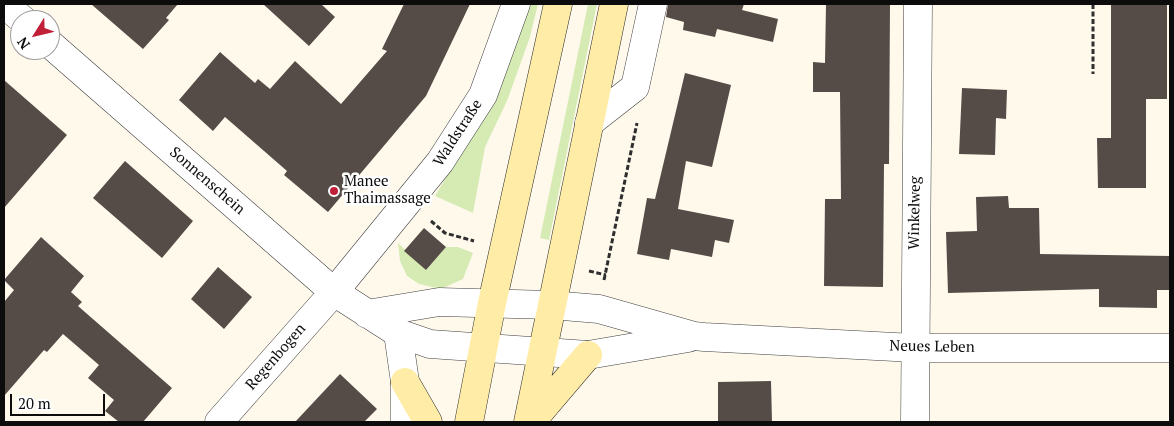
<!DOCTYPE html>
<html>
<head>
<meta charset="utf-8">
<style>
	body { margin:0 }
	#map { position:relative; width:1174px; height:426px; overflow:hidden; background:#fff9ec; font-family:"PT Serif",serif }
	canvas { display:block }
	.frame { position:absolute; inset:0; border:5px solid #0c0c0c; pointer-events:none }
	.north { position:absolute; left:10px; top:10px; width:50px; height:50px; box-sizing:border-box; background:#fff; border:1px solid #9e9e9e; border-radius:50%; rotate:234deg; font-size:14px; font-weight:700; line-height:20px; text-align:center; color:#0c0c0c }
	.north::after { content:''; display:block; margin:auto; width:18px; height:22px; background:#c11f37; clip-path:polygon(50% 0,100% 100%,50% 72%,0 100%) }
	.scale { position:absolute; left:10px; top:394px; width:95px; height:22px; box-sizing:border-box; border:2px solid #0c0c0c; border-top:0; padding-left:6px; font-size:15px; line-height:18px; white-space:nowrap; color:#0c0c0c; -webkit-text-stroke:4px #fff; paint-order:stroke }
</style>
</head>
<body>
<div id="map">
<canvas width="1174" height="426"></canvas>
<div class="frame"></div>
<div class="north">N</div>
<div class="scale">20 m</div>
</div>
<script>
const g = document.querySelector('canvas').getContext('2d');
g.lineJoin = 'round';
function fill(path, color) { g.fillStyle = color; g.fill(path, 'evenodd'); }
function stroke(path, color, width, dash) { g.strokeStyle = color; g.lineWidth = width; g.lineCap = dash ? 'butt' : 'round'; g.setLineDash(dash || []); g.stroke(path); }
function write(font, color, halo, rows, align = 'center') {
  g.font = font + ' "PT Serif",serif'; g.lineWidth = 5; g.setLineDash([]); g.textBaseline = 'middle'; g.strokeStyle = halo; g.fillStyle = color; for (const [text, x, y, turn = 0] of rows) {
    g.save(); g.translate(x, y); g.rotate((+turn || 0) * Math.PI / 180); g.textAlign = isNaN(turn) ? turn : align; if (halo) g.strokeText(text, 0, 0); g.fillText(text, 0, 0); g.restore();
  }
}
fill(new Path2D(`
	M 526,4 L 538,4 L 530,37 L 507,101 L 485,147 L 473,213 L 435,196 L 450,171 Z
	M 588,4 L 597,4 L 549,240 L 540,238 Z
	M 398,243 L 426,270 L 446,247 L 458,247 L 473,253 L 463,279 L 441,289 L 419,284 L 407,276 L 400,261 Z`), '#d6ebb4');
fill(new Path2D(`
	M 91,4 L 178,4 L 166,18 L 169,20 L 143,49 Z
	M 263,4 L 321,4 L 335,17 L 309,46 Z
	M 404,4 L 470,4 L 426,96 L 328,212 L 284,175 L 287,171 L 225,117 L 213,131 L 179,100 L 220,52 L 255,83 L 258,79 L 270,89 L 295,61 L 341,104 L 387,51 L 382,49 Z
	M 668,4 L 744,4 L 742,10 L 778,19 L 773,42 L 717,29 L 715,37 L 683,30 L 684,22 L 666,17 Z
	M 826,4 L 890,4 L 889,164 L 884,164 L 883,287 L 824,286 L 825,199 L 841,199 L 840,92 L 813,92 L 813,62 L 825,63 Z
	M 1111,4 L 1167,4 L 1167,99 L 1146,99 L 1146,188 L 1098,188 L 1097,138 L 1111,138 Z
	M 685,73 L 731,85 L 712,167 L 686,161 L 678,209 L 734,220 L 729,243 L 715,240 L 712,257 L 671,249 L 669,260 L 637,254 L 647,198 L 655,199 Z
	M 4,80 L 67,135 L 4,208 Z
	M 962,88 L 1007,90 L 1006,119 L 996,118 L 995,155 L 959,154 Z
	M 125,161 L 193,221 L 162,258 L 93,198 Z
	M 1008,196 L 1009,208 L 1039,208 L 1040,254 L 1170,256 L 1170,290 L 1157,290 L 1157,308 L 1099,307 L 1099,289 L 948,293 L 946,232 L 977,231 L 976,197 Z
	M 424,228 L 446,247 L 426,270 L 404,251 Z
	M 41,237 L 84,276 L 71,292 L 82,302 L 78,306 L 172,388 L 143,422 L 119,422 L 105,411 L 114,400 L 88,378 L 99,365 L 63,334 L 47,352 L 44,350 L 4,396 L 4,302 L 14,290 L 4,280 Z
	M 218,267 L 252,297 L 224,329 L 191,299 Z
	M 340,374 L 377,409 L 364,422 L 295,422 Z
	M 771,381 L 772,422 L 718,422 L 718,382 Z`), '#554c48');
const street = new Path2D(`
	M 4,4 L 23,20
	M 50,44 L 334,292 L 398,333 L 430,344 L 588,355 L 688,338
	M 589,123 L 635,87 L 653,4
	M 367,314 L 439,302 L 551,305 L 599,309 L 694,336 L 704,337 L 914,348 L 1170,348
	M 398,333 L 405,382 L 405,422
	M 219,422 L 334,292 L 440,162 L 483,95 L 516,4
	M 915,422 L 918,4`);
const secondary = new Path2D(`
	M 405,382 L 428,422
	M 469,422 L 492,303 L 558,4
	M 528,422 L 614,4
	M 531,422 L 588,355`);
stroke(street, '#3f3f3f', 29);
stroke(secondary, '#2e2e2e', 29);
stroke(new Path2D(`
	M 1093,4 L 1093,74
	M 431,221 L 445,233 L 474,241
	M 589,271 L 606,275
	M 604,280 L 637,123`), '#2e2e2e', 3, [5, 2.5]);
stroke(street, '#fff', 28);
stroke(secondary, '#ffeda7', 28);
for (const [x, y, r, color] of [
	[334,191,5,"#c11f37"]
]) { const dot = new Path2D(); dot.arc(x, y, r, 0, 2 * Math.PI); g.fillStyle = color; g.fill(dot); stroke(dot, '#fff', 2); }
write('15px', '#0c0c0c', '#fff', [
	["Waldstraße",458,133,-57],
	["Sonnenschein",207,181,41],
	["Winkelweg",915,213,-89],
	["Neues Leben",932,347,1],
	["Regenbogen",276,357,-49]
]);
write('15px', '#0c0c0c', '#fff', [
	["Manee",344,182],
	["Thaimassage",344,199]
], 'left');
</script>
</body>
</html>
